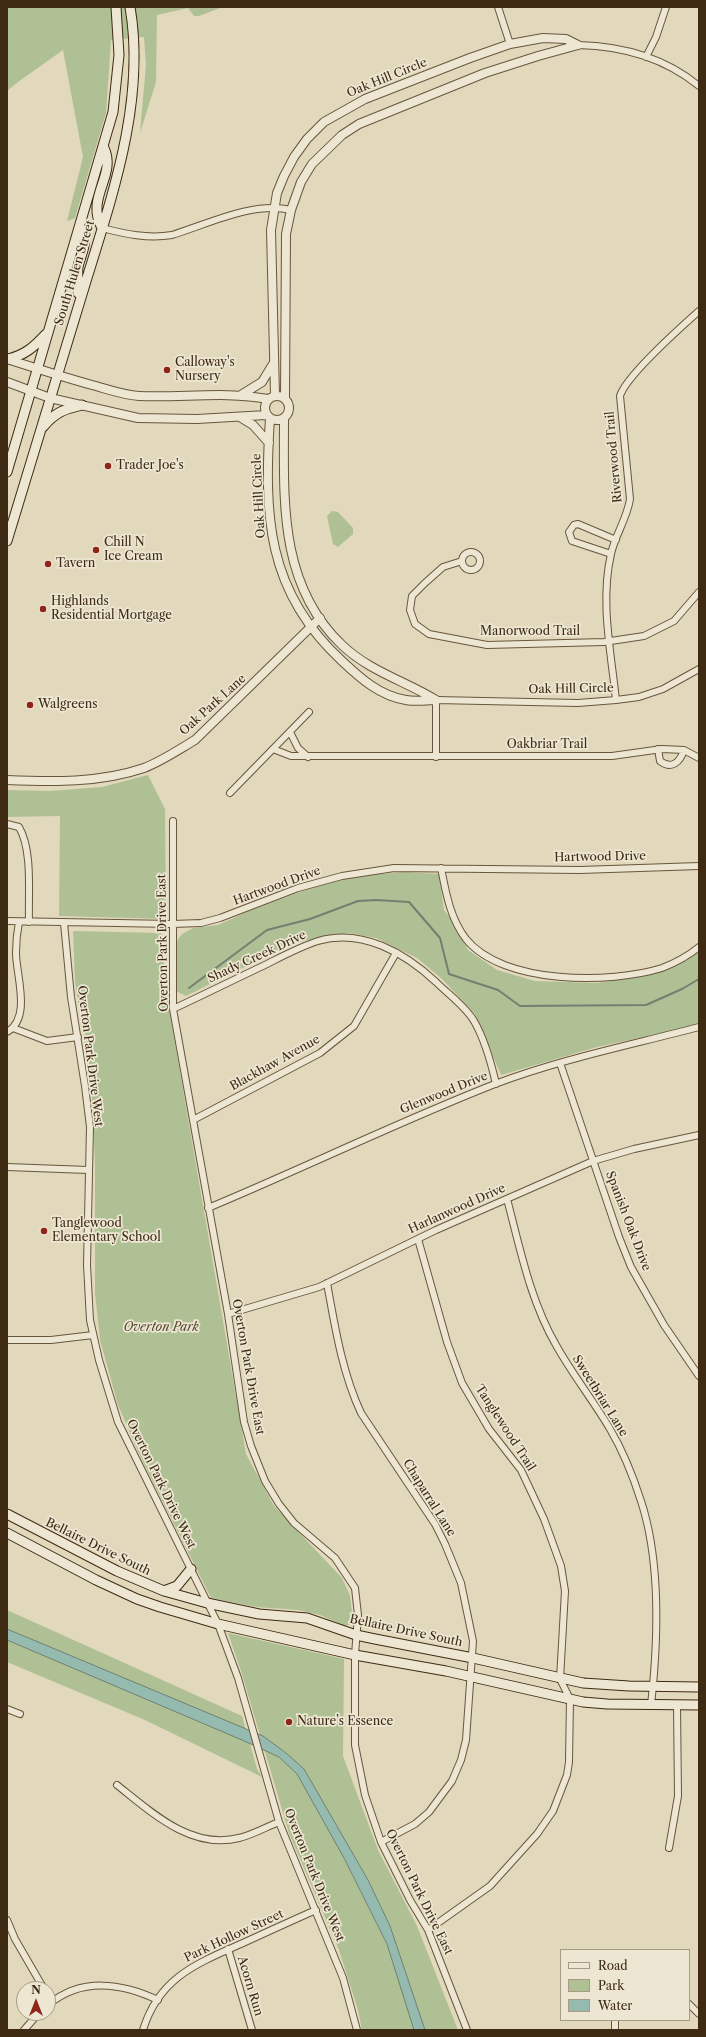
<!DOCTYPE html>
<html>
<head>
<meta charset="utf-8">
<style>
	body { margin:0 }
	#map { position:relative; width:706px; height:2037px; overflow:hidden; background:#e2d8bc; font-family:"Libre Caslon Text",serif }
	canvas { display:block }
	.frame { position:absolute; inset:0; border:8px solid #3f2a13; pointer-events:none }
	.legend { position:absolute; left:560px; top:1949px; width:130px; height:72px; box-sizing:border-box; background:#ece6d3; border:1px solid #a79b86; margin:0; padding:5px 7px; list-style:none; font-size:12px; color:#3f2a13 }
	.legend li { display:flex; align-items:center; gap:8px; height:20px }
	.legend b { width:20px; border:1px solid #a79b86 }
	.north { position:absolute; left:16px; top:1981px; width:40px; height:40px; box-sizing:border-box; background:#ece6d3; border:1px solid #a79b86; border-radius:50%; rotate:0deg; font-size:11px; font-weight:700; line-height:16px; text-align:center; color:#3f2a13 }
	.north::after { content:''; display:block; margin:auto; width:14px; height:18px; background:#8f2418; clip-path:polygon(50% 0,100% 100%,50% 72%,0 100%) }
</style>
</head>
<body>
<div id="map">
<canvas width="706" height="2037"></canvas>
<div class="frame"></div>
<ul class="legend">
<li><b style="height:5px;background:#ece6d3"></b>Road</li>
<li><b style="height:11px;background:#aec094"></b>Park</li>
<li><b style="height:11px;background:#95baaf"></b>Water</li>
</ul>
<div class="north">N</div>
</div>
<script>
const g = document.querySelector('canvas').getContext('2d');
g.lineJoin = 'round';
function fill(path, color) { g.fillStyle = color; g.fill(path, 'evenodd'); }
function stroke(path, color, width, dash) { g.strokeStyle = color; g.lineWidth = width; g.lineCap = dash ? 'butt' : 'round'; g.setLineDash(dash || []); g.stroke(path); }
function write(font, color, halo, rows, align = 'center') {
  g.font = font + ' "Libre Caslon Text",serif'; g.lineWidth = 3.5; g.setLineDash([]); g.textBaseline = 'middle'; g.strokeStyle = halo; g.fillStyle = color; for (const [text, x, y, turn = 0] of rows) {
    g.save(); g.translate(x, y); g.rotate((+turn || 0) * Math.PI / 180); g.textAlign = isNaN(turn) ? turn : align; if (halo) g.strokeText(text, 0, 0); g.fillText(text, 0, 0); g.restore();
  }
}
fill(new Path2D(`
	M 7,7 L 223,7 L 199,16 L 194,16 L 188,8 L 157,15 L 156,82 L 140,133 L 146,64 L 144,37 L 111,40 L 106,113 L 75,218 L 67,221 L 83,157 L 63,50 L 18,82 L 7,91 Z
	M 332,511 L 338,512 L 353,528 L 353,534 L 338,547 L 333,544 L 327,516 Z
	M 148,775 L 165,809 L 166,919 L 59,916 L 60,816 L 7,817 L 7,790 L 50,791 L 102,787 Z
	M 405,872 L 439,874 L 444,910 L 457,926 L 468,950 L 497,970 L 535,981 L 597,983 L 636,977 L 667,969 L 693,956 L 699,950 L 699,1025 L 597,1047 L 501,1075 L 475,1014 L 441,978 L 417,958 L 376,938 L 349,933 L 293,943 L 186,996 L 176,991 L 177,941 L 182,934 L 193,928 L 218,925 L 249,911 L 311,888 L 340,880 L 367,875 Z
	M 73,931 L 161,933 L 167,997 L 246,1454 L 274,1506 L 342,1578 L 350,1596 L 353,1620 L 351,1624 L 345,1626 L 320,1615 L 298,1610 L 257,1607 L 211,1598 L 142,1460 L 118,1405 L 100,1340 L 95,1293 L 95,1165 L 92,1094 L 75,981 Z
	M 7,1610 L 242,1716 L 257,1769 L 262,1777 L 145,1720 L 7,1662 Z
	M 228,1633 L 344,1659 L 343,1756 L 378,1850 L 417,1926 L 458,2030 L 362,2030 L 358,2010 L 339,1950 L 289,1833 L 241,1671 Z`), '#aec094');
const water = new Path2D(`
	M 7,1629 L 263,1736 L 286,1753 L 304,1769 L 368,1880 L 390,1926 L 425,2030 L 414,2030 L 387,1944 L 344,1858 L 297,1774 L 279,1757 L 242,1740 L 7,1640 Z`);
fill(water, '#95baaf');
stroke(water, '#738071', 1);
stroke(new Path2D(`
	M 189,988 L 267,930 L 310,919 L 358,901 L 376,900 L 409,902 L 440,938 L 449,974 L 498,990 L 520,1006 L 646,1005 L 682,989 L 699,979`), '#738071', 2);
const minor = new Path2D(`
	M 498,7 L 510,44
	M 578,45 C 622,46 665,58 699,86
	M 646,57 L 656,37 L 666,7
	M 102,228 C 125,234 148,239 172,235 C 208,224 253,201 291,210
	M462 561a9 9 0 1 1 18 0a9 9 0 1 1-18 0Z
	M 611,554 L 572,541 L 569,532 L 574,525 L 578,524 L 616,540
	M 462,561 L 443,567 L 425,583 L 412,596 L 410,610 L 415,624 L 429,634 L 487,645 L 604,642 L 644,636 L 674,621 L 699,592
	M 616,700 C 611,652 600,601 611,554 C 615,535 627,519 630,499 L 620,396 C 626,376 681,327 699,311
	M 290,732 L 298,748 L 308,757
	M 273,749 L 291,756 L 612,756 L 662,749 L 684,750 L 699,758
	M 658,749 L 660,761 C 672,770 680,762 684,750
	M 436,757 L 436,700 L 578,703 L 616,700 L 639,697 L 663,689 L 699,669
	M 230,793 L 309,712
	M 173,821 L 173,1009 L 228,1314 L 244,1422 L 251,1446 L 265,1481 L 279,1504 L 294,1523 L 335,1558 L 355,1588 L 358,1615 L 355,1655 L 355,1745 L 365,1795 L 381,1842 L 410,1900 L 428,1930 L 467,2030
	M 7,824 L 19,827 C 33,851 28,894 29,922
	M 441,868 C 446,893 450,918 466,939 C 503,985 611,984 662,968 C 675,963 688,956 699,947
	M 7,921 L 172,924 L 201,923 L 220,918 L 298,888 L 342,876 L 394,868 L 580,870 L 699,866
	M 64,923 L 71,997 L 85,1086 L 90,1127 L 87,1265 L 90,1320 L 99,1360 L 118,1422 L 218,1624 L 238,1678 L 279,1822 L 343,1978 L 357,2030
	M 173,1009 C 203,995 233,980 263,966 C 281,957 299,947 318,941 C 362,928 405,953 436,982 C 448,994 465,1006 474,1021 C 485,1040 491,1062 496,1084
	M 13,1028 L 47,1041 L 78,1037
	M 7,1032 C 32,1018 16,975 16,953 C 16,943 17,932 19,922
	M 560,1063 L 619,1237 L 631,1267 L 664,1325 L 699,1376
	M 193,1120 L 320,1053 L 354,1026 L 396,953
	M 7,1167 L 88,1170
	M 507,1199 C 520,1248 530,1300 556,1345 C 572,1374 593,1400 610,1429 C 623,1451 633,1476 641,1501 C 661,1562 658,1642 651,1705
	M 208,1208 C 304,1168 398,1122 495,1084 C 561,1059 631,1045 699,1027
	M 418,1239 L 447,1342 L 462,1383 L 489,1429 L 521,1470 L 544,1519 L 561,1566 L 565,1591 L 560,1679 L 570,1699 L 569,1762 L 567,1775 L 553,1811 L 537,1834 L 490,1886 L 428,1930
	M 327,1283 C 335,1327 342,1372 361,1413 L 435,1524 L 445,1544 L 461,1583 L 473,1641 L 466,1740 L 461,1760 L 452,1781 L 429,1812 L 415,1824 L 381,1842
	M 228,1314 L 319,1287 L 436,1230 L 593,1161 L 634,1149 L 699,1135
	M 7,1340 L 51,1340 L 93,1335
	M 7,1709 L 20,1714
	M 117,1785 C 151,1812 191,1850 239,1838 C 252,1835 266,1827 279,1822
	M 669,1848 L 678,1796 L 677,1705
	M 7,1920 L 15,1939 L 44,1989
	M 228,1949 L 252,2030
	M 689,2004 L 699,2014
	M 48,2005 C 81,1977 122,1983 158,2000
	M 615,2020 L 615,2030
	M 24,2030 L 39,2013
	M 143,2030 C 159,1977 198,1963 243,1943 C 267,1932 291,1921 316,1910`);
const tertiary = new Path2D(`
	M 7,359 C 35,368 63,377 92,385 C 107,389 123,395 139,396 C 182,398 225,391 268,399
	M 7,382 L 50,398 L 138,418 L 197,419 L 266,415
	M 241,395 L 262,382 L 273,364
	M 275,395 L 271,230 L 277,193 L 284,176 L 294,157 L 307,139 L 324,122 L 365,99 L 470,58 L 510,44 L 543,38 L 566,39 L 578,45
	M265 408a12 12 0 1 1 24 0a12 12 0 1 1-24 0Z
	M 285,398 L 286,234 L 291,210 L 301,182 L 312,164 L 342,135 L 359,124 L 485,73 L 538,56 L 578,45
	M 240,417 L 253,425 L 269,443
	M 270,418 C 264,515 266,591 342,661 C 360,678 380,696 406,700 C 415,702 427,700 436,700
	M 284,418 C 284,499 278,584 342,645 C 369,671 405,681 436,700
	M 7,780 C 52,782 100,783 144,768 C 162,761 178,750 195,740 L 320,618`);
const secondary = new Path2D(`
	M 102,228 C 85,197 117,176 104,148
	M 78,293 C 79,285 77,275 78,267 C 81,253 90,240 80,227
	M 8,359 C 25,355 34,347 46,334
	M 43,427 C 55,412 65,409 82,405
	M 7,472 L 113,112 L 119,55 L 116,7
	M 7,541 C 31,461 55,381 80,301 C 108,207 147,106 130,7
	M 7,1514 L 117,1571 L 164,1591 L 207,1603 L 259,1614 L 307,1618 L 356,1635 L 375,1639 L 473,1658 L 583,1683 L 629,1686 L 699,1687
	M 7,1533 L 96,1580 L 137,1599 L 160,1607 L 218,1624 L 355,1655 L 446,1671 L 583,1702 L 607,1704 L 699,1705
	M 164,1591 L 177,1586 L 191,1569`);
stroke(minor, '#68563d', 8);
stroke(tertiary, '#68563d', 10);
stroke(secondary, '#3f2a13', 11);
stroke(minor, '#ece6d3', 6);
stroke(tertiary, '#ece6d3', 8);
stroke(secondary, '#ece6d3', 9);
for (const [x, y, r, color] of [
	[167,370,4,"#8f2418"],
	[108,466,4,"#8f2418"],
	[96,550,4,"#8f2418"],
	[48,564,4,"#8f2418"],
	[43,609,4,"#8f2418"],
	[30,705,4,"#8f2418"],
	[44,1231,4,"#8f2418"],
	[289,1722,4,"#8f2418"]
]) { const dot = new Path2D(); dot.arc(x, y, r, 0, 2 * Math.PI); g.fillStyle = color; g.fill(dot); stroke(dot, '#ece6d3', 1.5); }
write('12px', '#3f2a13', '#ece6d3', [
	["Oak Hill Circle",387,78,-22],
	["South Hulen Street",75,273,-73],
	["Riverwood Trail",614,457,-95],
	["Oak Hill Circle",259,496,-93],
	["Manorwood Trail",530,632],
	["Oak Hill Circle",571,689,-1],
	["Oak Park Lane",213,705,-42],
	["Oakbriar Trail",547,745],
	["Hartwood Drive",600,857,-1],
	["Hartwood Drive",277,886,-20],
	["Overton Park Drive East",163,943,-91],
	["Shady Creek Drive",257,957,-25],
	["Overton Park Drive West",90,1056,83],
	["Blackhaw Avenue",275,1063,-29],
	["Glenwood Drive",444,1093,-22],
	["Harlanwood Drive",457,1209,-24],
	["Spanish Oak Drive",628,1221,69],
	["Overton Park Drive East",248,1367,80],
	["Sweetbriar Lane",600,1396,58],
	["Tanglewood Trail",505,1428,57],
	["Overton Park Drive West",161,1484,64],
	["Chaparral Lane",429,1498,58],
	["Bellaire Drive South",98,1547,26],
	["Bellaire Drive South",406,1631,12],
	["Overton Park Drive West",314,1875,68],
	["Overton Park Drive East",419,1892,64],
	["Park Hollow Street",234,1936,-25],
	["Acorn Run",250,1986,73]
]);
write('12px', '#3f2a13', '#ece6d3', [
	["Calloway's",175,363],
	["Nursery",175,377],
	["Trader Joe's",116,466],
	["Chill N",104,543],
	["Ice Cream",104,557],
	["Tavern",56,564],
	["Highlands",51,602],
	["Residential Mortgage",51,616],
	["Walgreens",38,705],
	["Tanglewood",52,1224],
	["Elementary School",52,1238],
	["Nature’s Essence",297,1722]
], 'left');
write('italic 12px', '#55482d', '#ece6d3', [
	["Overton Park",161,1328]
]);
</script>
</body>
</html>
